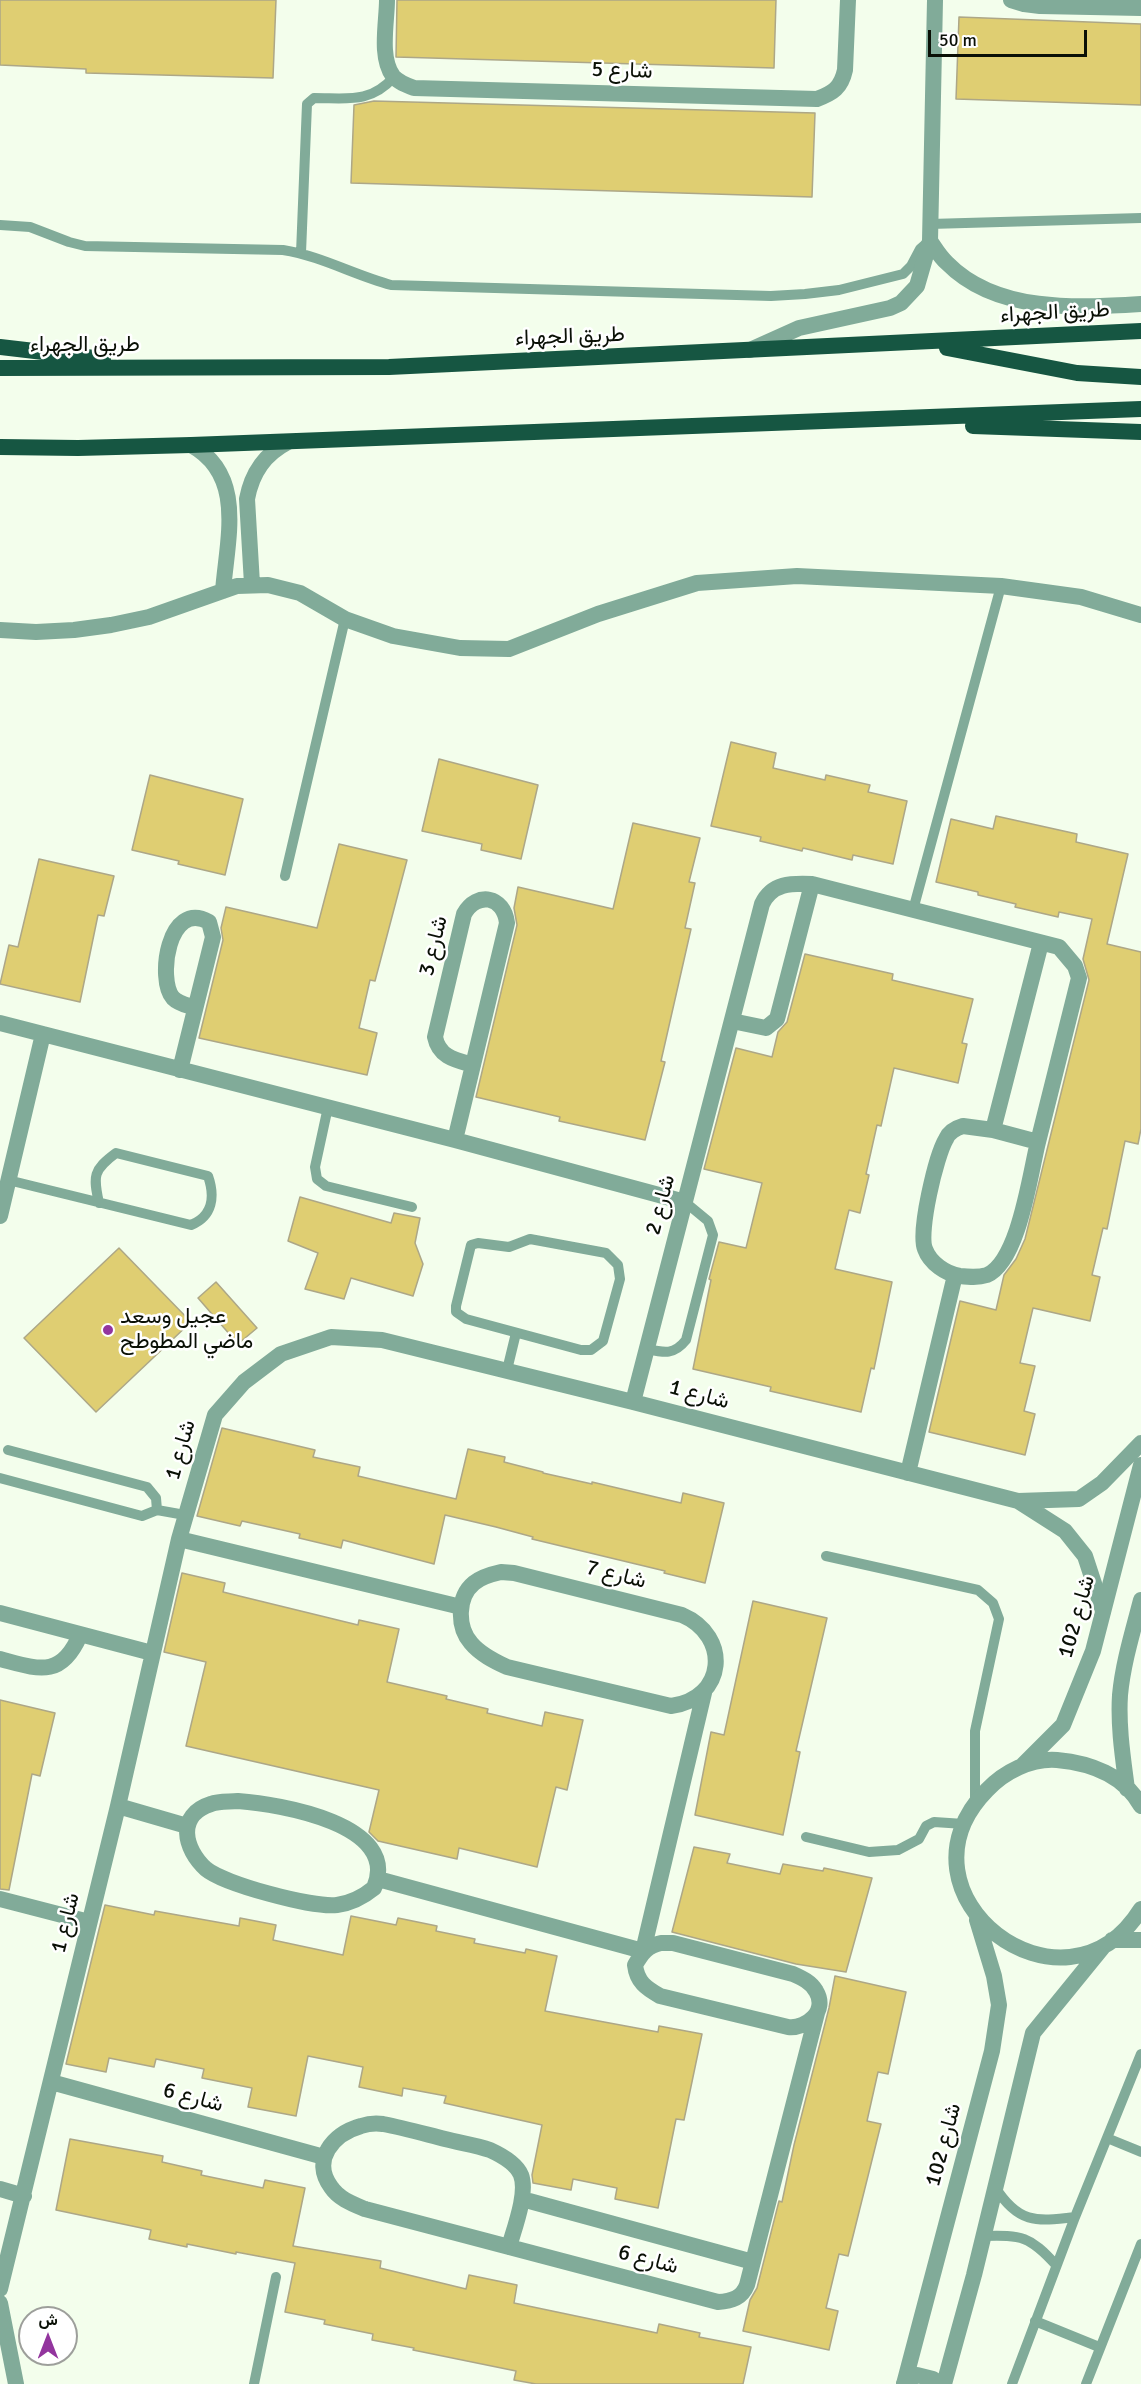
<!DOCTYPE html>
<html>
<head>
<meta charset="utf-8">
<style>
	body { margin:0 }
	#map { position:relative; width:1141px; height:2384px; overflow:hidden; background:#f3feec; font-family:Signika,Vazirmatn,sans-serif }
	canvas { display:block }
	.north { position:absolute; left:18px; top:2306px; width:60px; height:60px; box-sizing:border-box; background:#fff; border:2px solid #9d9f9b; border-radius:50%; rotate:0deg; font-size:16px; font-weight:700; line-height:24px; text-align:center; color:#0a1006 }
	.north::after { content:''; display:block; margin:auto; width:21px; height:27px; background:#93359e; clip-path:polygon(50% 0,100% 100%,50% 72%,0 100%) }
	.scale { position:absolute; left:928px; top:30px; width:159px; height:27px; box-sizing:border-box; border:3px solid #0a1006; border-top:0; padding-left:8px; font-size:18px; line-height:21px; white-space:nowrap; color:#0a1006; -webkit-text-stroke:4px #fff; paint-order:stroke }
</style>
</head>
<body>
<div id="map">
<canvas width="1141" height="2384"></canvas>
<div class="north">ش</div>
<div class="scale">50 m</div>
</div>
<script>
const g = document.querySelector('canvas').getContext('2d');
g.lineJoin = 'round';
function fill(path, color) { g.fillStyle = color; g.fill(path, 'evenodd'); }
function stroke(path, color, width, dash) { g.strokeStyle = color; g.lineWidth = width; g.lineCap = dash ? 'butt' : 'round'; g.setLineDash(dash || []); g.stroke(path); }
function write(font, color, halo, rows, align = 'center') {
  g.font = font + ' Signika,Vazirmatn,sans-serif'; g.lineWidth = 5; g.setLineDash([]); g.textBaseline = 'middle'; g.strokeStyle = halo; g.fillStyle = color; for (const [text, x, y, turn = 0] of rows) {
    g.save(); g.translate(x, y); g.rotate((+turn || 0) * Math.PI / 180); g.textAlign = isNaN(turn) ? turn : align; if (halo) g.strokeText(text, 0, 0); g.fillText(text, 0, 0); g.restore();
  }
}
const building = new Path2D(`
	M 0,0 L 276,0 L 273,78 L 86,73 L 86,69 L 0,65 Z
	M 397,0 L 776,0 L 774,68 L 396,57 Z
	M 959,17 L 1141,24 L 1141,105 L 956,99 Z
	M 374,101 L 815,113 L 812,197 L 351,183 L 354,105 Z
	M 731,742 L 776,753 L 773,768 L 825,780 L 826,775 L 870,785 L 868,792 L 907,801 L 893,864 L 853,855 L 852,860 L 803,848 L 802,851 L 760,841 L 761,837 L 711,826 Z
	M 439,759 L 538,785 L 521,859 L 481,850 L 482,844 L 422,831 Z
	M 150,775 L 243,799 L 225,875 L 178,864 L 179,861 L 132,850 Z
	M 996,816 L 1077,834 L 1076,842 L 1128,854 L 1107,944 L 1141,952 L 1141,1129 L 1138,1144 L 1125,1141 L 1107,1229 L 1103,1228 L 1092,1275 L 1100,1277 L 1090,1321 L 1033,1308 L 1020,1363 L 1035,1366 L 1024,1411 L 1035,1414 L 1025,1455 L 929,1432 L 960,1301 L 996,1310 L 1004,1275 L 1016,1259 L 1025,1239 L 1089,980 L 1083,959 L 1092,919 L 1059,912 L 1058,917 L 1015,907 L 1016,904 L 978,895 L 978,892 L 936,882 L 951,819 L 993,829 Z
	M 633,823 L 700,838 L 689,882 L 695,883 L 685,928 L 691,929 L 661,1061 L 665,1062 L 645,1140 L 559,1121 L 560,1117 L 476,1097 L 517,925 L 514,908 L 518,887 L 613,909 Z
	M 339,844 L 407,860 L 375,981 L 370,980 L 359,1028 L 377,1033 L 367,1075 L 199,1038 L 223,940 L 221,928 L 226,907 L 317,928 Z
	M 39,859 L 114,876 L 104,916 L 98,915 L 80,1002 L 0,984 L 9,945 L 18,947 Z
	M 805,954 L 893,974 L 892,980 L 973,999 L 962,1043 L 967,1044 L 958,1083 L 894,1068 L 881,1126 L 877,1125 L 866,1174 L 869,1175 L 860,1213 L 849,1210 L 835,1269 L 892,1282 L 874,1369 L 871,1368 L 861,1412 L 770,1391 L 771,1387 L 693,1369 L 711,1280 L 709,1279 L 719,1242 L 746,1248 L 762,1183 L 704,1169 L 736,1048 L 772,1057 L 778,1032 L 787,1022 Z
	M 300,1197 L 391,1223 L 394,1213 L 420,1218 L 415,1243 L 423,1264 L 413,1296 L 351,1278 L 344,1299 L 305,1289 L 318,1253 L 288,1241 Z
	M 119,1248 L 191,1322 L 96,1412 L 24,1338 Z
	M 216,1282 L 257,1328 L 238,1344 L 198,1298 Z
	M 222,1428 L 315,1450 L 313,1457 L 360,1467 L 358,1476 L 456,1499 L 468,1449 L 505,1457 L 504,1462 L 543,1472 L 543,1473 L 592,1484 L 592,1482 L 681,1503 L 683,1493 L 724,1503 L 705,1583 L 664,1573 L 665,1571 L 532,1539 L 533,1537 L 496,1527 L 445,1515 L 434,1564 L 343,1540 L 341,1548 L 299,1538 L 300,1534 L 242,1521 L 240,1526 L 197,1516 Z
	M 182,1573 L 225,1583 L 223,1592 L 358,1625 L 359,1620 L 399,1629 L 387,1682 L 447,1696 L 446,1699 L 488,1709 L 487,1713 L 542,1726 L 545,1712 L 583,1720 L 567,1790 L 556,1787 L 537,1867 L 459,1848 L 457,1859 L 378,1841 L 369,1832 L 379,1790 L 186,1746 L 206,1662 L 164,1652 Z
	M 753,1601 L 827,1618 L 796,1751 L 800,1752 L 783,1835 L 695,1815 L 711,1732 L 724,1735 Z
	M 0,1700 L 55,1713 L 40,1776 L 32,1774 L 9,1890 L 0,1889 Z
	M 694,1847 L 730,1854 L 727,1863 L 780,1874 L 783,1864 L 823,1871 L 824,1868 L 872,1878 L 846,1972 L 796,1964 L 672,1932 Z
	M 105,1905 L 154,1915 L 155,1911 L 239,1926 L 240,1918 L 276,1925 L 273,1940 L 343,1955 L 351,1916 L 396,1925 L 398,1918 L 437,1926 L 436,1931 L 475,1939 L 474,1943 L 525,1953 L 526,1949 L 557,1956 L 545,2011 L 658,2032 L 659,2026 L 702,2034 L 684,2120 L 676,2119 L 658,2208 L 615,2199 L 617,2188 L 573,2179 L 571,2190 L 533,2183 L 532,2175 L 542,2125 L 444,2103 L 446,2096 L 403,2088 L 402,2096 L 359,2087 L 363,2067 L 308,2056 L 296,2116 L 248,2107 L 252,2088 L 202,2078 L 204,2069 L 156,2059 L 154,2067 L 109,2058 L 106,2072 L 66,2064 Z
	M 835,1976 L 906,1992 L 888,2074 L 878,2072 L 867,2121 L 881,2124 L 848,2256 L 839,2254 L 826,2308 L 838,2311 L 829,2350 L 743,2331 L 750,2300 L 757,2288 L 779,2201 L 782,2202 L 794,2145 L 829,2008 Z
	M 70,2139 L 163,2156 L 162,2162 L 202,2171 L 201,2175 L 263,2188 L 265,2180 L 305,2188 L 293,2246 L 381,2261 L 380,2268 L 466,2289 L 469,2275 L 517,2285 L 514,2303 L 657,2333 L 659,2324 L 700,2333 L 699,2337 L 751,2347 L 743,2384 L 536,2384 L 514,2380 L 516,2371 L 413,2350 L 414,2348 L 372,2340 L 373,2334 L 324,2324 L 325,2320 L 285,2312 L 295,2263 L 236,2252 L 236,2254 L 187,2244 L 187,2247 L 149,2239 L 151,2230 L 56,2210 Z`);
fill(building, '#dfce72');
stroke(building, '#ada787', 1.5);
stroke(new Path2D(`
	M 930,224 L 1141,218
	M 0,225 L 30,227 L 69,242 L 85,246 L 283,250 C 321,256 354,275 391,285 L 771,296 L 805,294 L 839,290 L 903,274 L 911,266 L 920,249 L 928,242
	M 301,253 L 307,104 L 314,98 C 347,98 370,104 394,77
	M 285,876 L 345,619
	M 913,910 L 1001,586
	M 328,1107 L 315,1167 L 317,1179 L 326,1186 L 412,1207
	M 8,1180 L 191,1225 C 213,1216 215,1196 208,1176 L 116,1153 C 93,1170 93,1176 99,1203
	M 530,1239 L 606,1253 L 618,1265 L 620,1279 L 603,1341 L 591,1350 L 581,1350 L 466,1319 L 456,1312 L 456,1306 L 471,1245 L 478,1243 L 509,1247 Z
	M 647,1349 C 665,1353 674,1355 686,1340 L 713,1235 L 708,1221 L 685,1202
	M 507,1370 L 516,1333
	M 8,1450 L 147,1487 L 156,1498 L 157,1510 L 185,1515
	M 0,1478 L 142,1516 L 157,1510
	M 826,1556 L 978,1590 L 993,1603 L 999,1619 L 975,1731 L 975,1802
	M 806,1837 L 869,1852 L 898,1850 L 919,1839 L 926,1826 L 934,1822 L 964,1824
	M 1107,2138 L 1141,2152
	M 995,2187 C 1018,2223 1035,2222 1075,2217
	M 983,2236 C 1022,2235 1030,2236 1056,2265
	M 1035,2321 L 1099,2347
	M 254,2384 L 276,2277
	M 1012,2384 L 1075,2217 L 1141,2054
	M 1086,2384 L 1141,2244`), '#81ab99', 10);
stroke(new Path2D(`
	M 387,0 C 387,22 379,57 393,76 C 398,82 406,85 414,88 L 817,99 C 833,93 841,88 845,70 L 848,0
	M 1011,0 L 1024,4 L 1040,6 L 1141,8
	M 930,241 C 935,248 940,257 947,263 C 996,313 1077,308 1141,304
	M 750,350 L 799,328 L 890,308 L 901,303 L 917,286 L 930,241 L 935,0
	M 191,445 C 246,475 227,539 223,591
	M 252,584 L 247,499 C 252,472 265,454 288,442
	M 0,630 L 36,632 L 74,630 L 111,625 L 149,617 L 237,586 L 268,585 L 300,593 L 345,619 L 393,636 L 460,648 L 509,649 L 598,614 L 697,583 L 797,576 L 1001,586 L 1081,597 L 1141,615
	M 732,1021 L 766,1028 L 777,1019 L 812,884
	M 0,1023 L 455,1140 L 685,1202
	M 180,1070 L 213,937 L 209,922 C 168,899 157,980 173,998 C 179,1004 187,1005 195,1008
	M 963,1126 L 993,1130 L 1038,1142 C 1030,1174 1019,1261 987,1275 C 978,1278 969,1277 960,1276 C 946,1274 930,1263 925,1249 C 918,1232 936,1156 946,1139 C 949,1132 956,1128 963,1126 Z
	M 993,1130 L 1041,943
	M 455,1140 L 507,923 C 504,896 477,891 464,914 L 435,1037 C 439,1057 455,1060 473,1065
	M 0,1216 L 43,1034
	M 633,1402 L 762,904 C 772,883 791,883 812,884 L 1059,947 L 1075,966 L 1079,978 L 1038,1142
	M 908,1473 L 955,1275
	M 1018,1501 L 1065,1531 L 1085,1556 L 1103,1611
	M 179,1539 L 461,1607
	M 501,1572 L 514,1573 L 682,1615 C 731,1636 726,1699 671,1706 L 507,1667 C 494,1661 480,1654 471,1643 C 457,1627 457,1597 474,1583 C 481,1577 492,1574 501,1572 Z
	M 0,1613 L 152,1653
	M 0,1659 C 38,1669 61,1679 80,1635
	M 238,1801 C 279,1804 402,1824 374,1888 C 363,1897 352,1903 337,1905 C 313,1908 224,1884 206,1869 C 184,1849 176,1815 211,1804 C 219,1801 229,1802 238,1801 Z
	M 118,1806 L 187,1826
	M 378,1879 L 643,1951
	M 0,1899 L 89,1922
	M 661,1943 L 673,1943 L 793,1974 C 802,1978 811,1982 816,1991 C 828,2011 807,2029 788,2027 L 660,1996 C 646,1988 637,1982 635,1965 C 642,1953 647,1946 661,1943 Z
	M 643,1951 L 704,1693
	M 51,2082 L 324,2157
	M 0,2189 L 24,2196
	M 522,2199 L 753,2262
	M 509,2247 C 514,2229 528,2193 521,2175 C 516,2163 501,2155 490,2150 C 476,2145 460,2143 445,2139 C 425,2134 404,2128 383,2124 C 376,2123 367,2124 361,2126 C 333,2134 311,2160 331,2187 C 339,2199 353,2204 365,2209 L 718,2302 C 732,2301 742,2298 747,2285 L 817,2013
	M 0,2289 L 118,1806 L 179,1539 L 215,1415 L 244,1382 L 281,1354 L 331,1337 L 382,1340 L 633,1402 L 1018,1501 L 1079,1499 L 1102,1483 L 1141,1443
	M 0,2303 L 16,2384`), '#81ab99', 16);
stroke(new Path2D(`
	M 1023,1765 L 1063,1725 L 1093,1651 L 1141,1465
	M 1127,1789 C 1123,1758 1118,1727 1120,1695 C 1123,1663 1133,1631 1141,1600
	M 1141,1806 C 1124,1775 1090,1763 1057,1760 C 1031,1758 1004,1772 987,1790 C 885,1894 1064,2032 1141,1909
	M 1112,1940 L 1141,1940
	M 904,2383 L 917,2375 L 933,2379 L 935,2384
	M 904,2384 L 992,2051 L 999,2005 L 994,1976 L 977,1920
	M 944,2384 L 974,2275 L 1033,2033 L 1103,1947`), '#81ab99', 16);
stroke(new Path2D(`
	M 0,347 L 103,359
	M 947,348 L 1077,373 L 1141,377
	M 0,368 L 389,367 L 1141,331
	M 973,426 L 1141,432
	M 0,447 L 78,448 L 191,445 L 1141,409`), '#165642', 16);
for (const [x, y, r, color] of [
	[108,1330,6,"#93359e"]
]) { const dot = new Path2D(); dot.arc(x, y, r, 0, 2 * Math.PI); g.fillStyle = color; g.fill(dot); stroke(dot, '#fff', 2); }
write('22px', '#0a1006', '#fff', [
	["شارع 5",622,71,2],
	["طريق الجهراء",1055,313,-3],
	["طريق الجهراء",570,337,-2],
	["طريق الجهراء",85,345],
	["شارع 3",434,946,-76],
	["شارع 2",661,1205,-75],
	["شارع 1",699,1395,15],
	["شارع 1",181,1450,-74],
	["شارع 7",616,1575,14],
	["شارع 102",1077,1617,-74],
	["شارع 1",66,1923,-76],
	["شارع 6",193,2098,15],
	["شارع 102",944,2145,-75],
	["شارع 6",648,2260,15]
]);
write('22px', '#0a1006', '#fff', [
	["عجيل وسعد",120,1317],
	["ماضي المطوطح",120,1342]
], 'left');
</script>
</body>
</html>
